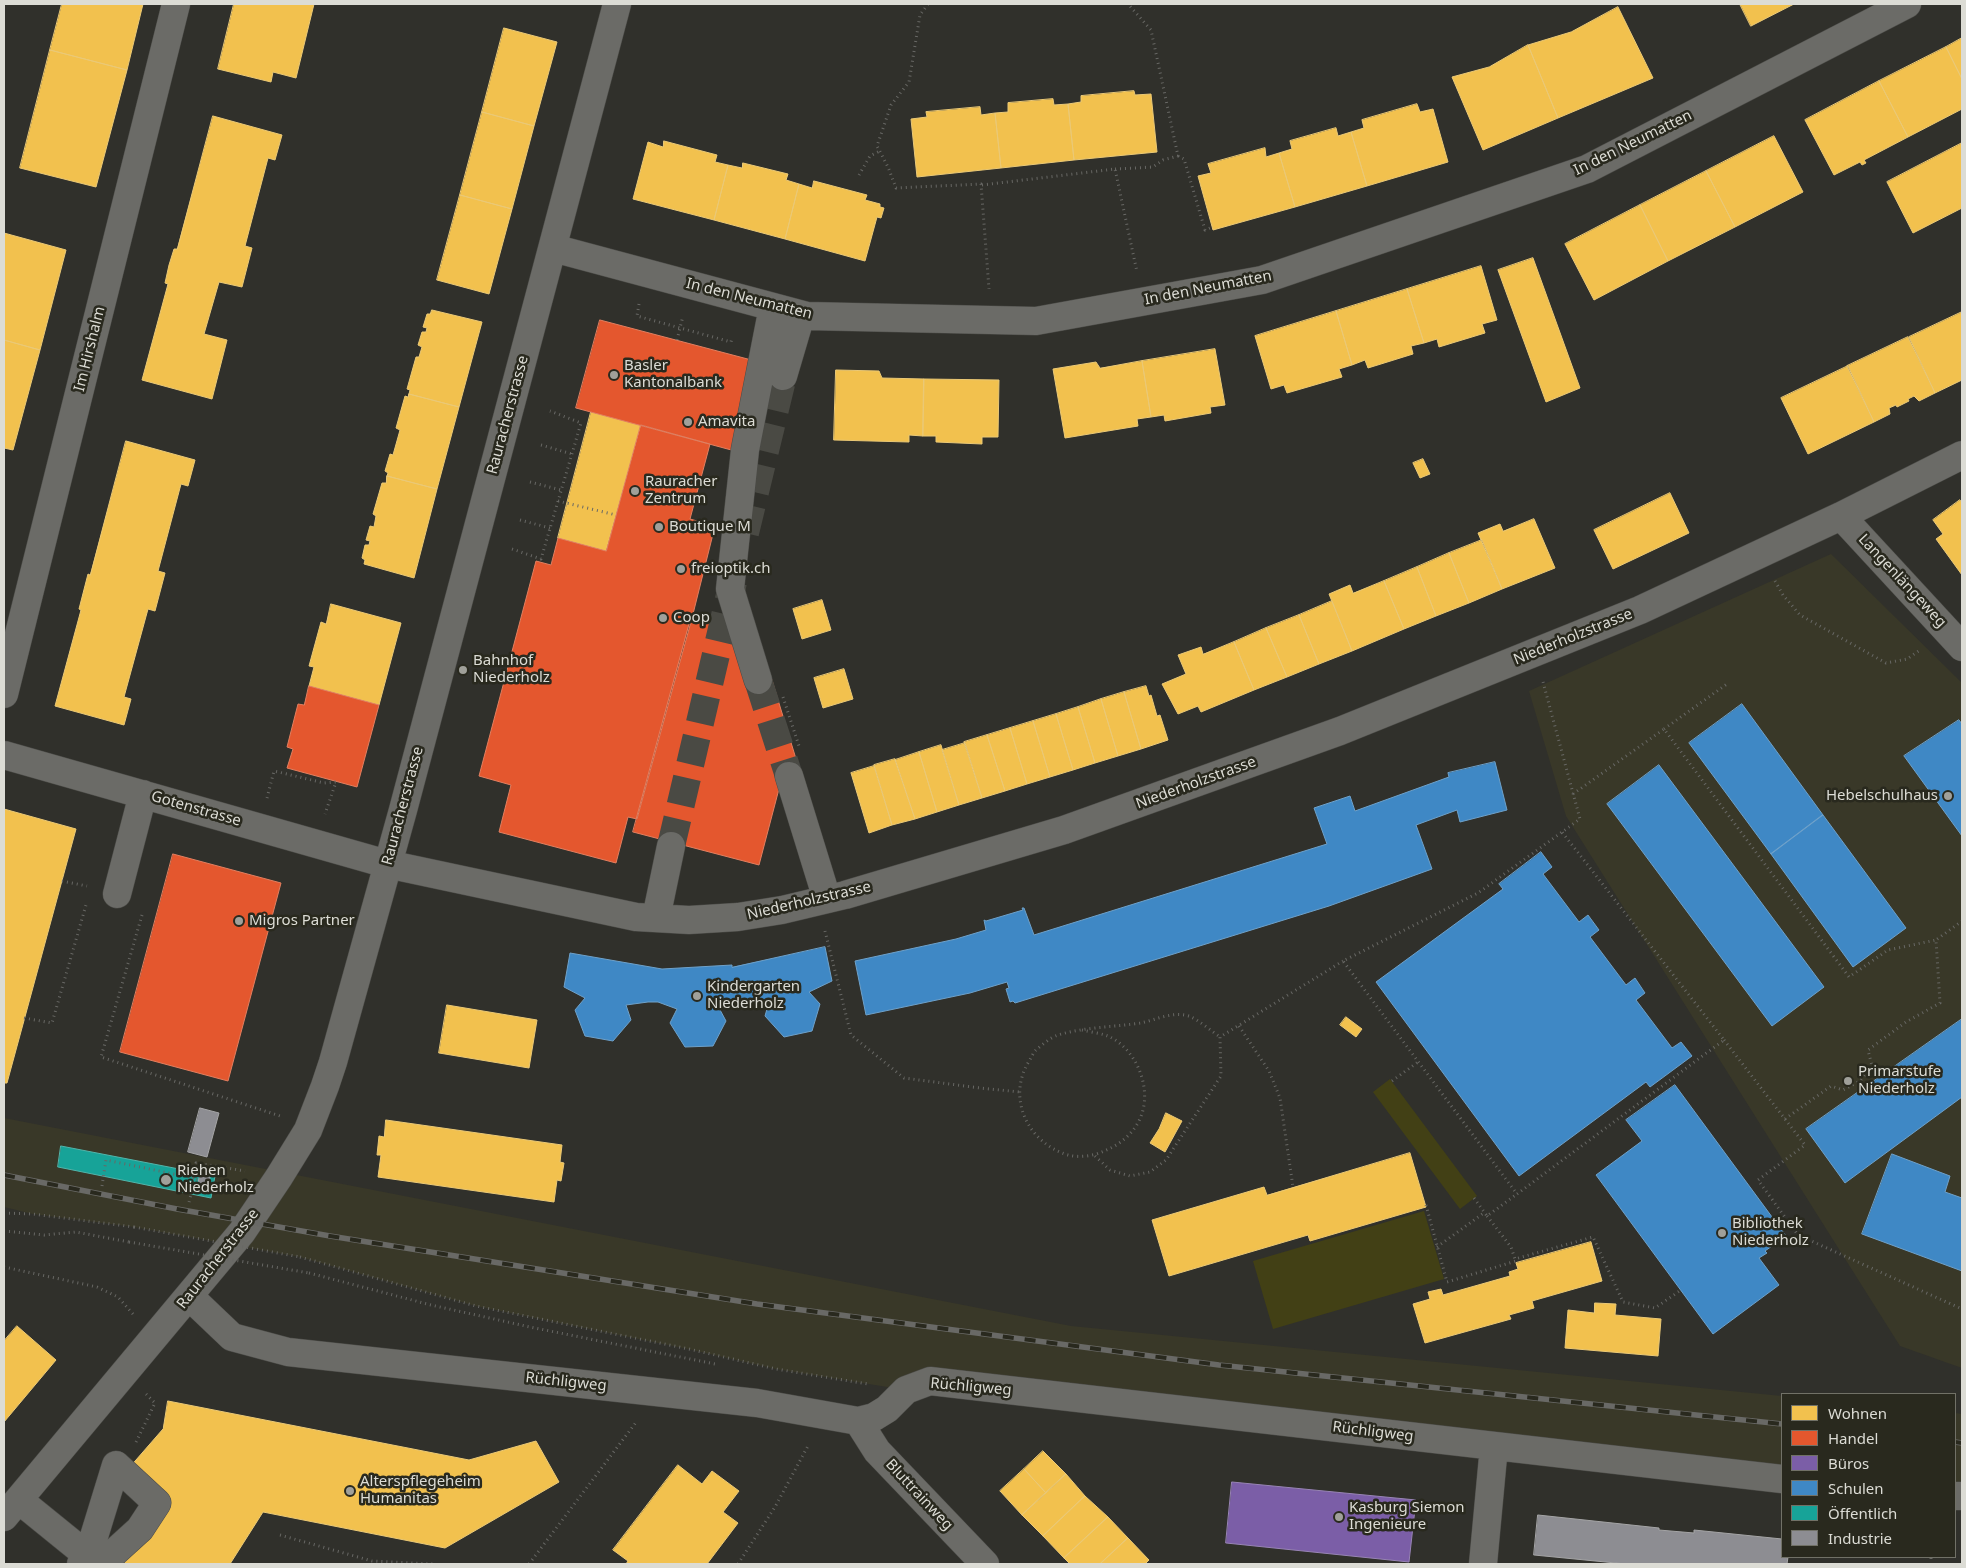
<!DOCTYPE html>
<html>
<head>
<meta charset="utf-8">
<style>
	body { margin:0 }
	#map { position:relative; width:1966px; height:1568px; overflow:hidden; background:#30302b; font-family:"Noto Sans",sans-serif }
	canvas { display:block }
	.frame { position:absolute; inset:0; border:5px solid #dcdcd5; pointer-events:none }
	.legend { position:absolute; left:1781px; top:1393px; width:175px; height:165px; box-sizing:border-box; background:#29291e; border:1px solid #717167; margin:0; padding:6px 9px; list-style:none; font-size:15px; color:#dcdcd5 }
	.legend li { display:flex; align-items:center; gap:10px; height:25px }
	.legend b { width:25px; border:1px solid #717167 }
</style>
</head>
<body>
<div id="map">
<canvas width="1966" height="1568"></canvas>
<div class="frame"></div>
<ul class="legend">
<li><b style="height:14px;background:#f2c14e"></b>Wohnen</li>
<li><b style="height:14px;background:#e4572e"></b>Handel</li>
<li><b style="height:14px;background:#7b5ea7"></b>Büros</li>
<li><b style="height:14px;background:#3f88c5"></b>Schulen</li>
<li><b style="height:14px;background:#17a398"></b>Öffentlich</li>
<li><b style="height:14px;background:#8d8d92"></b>Industrie</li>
</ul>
</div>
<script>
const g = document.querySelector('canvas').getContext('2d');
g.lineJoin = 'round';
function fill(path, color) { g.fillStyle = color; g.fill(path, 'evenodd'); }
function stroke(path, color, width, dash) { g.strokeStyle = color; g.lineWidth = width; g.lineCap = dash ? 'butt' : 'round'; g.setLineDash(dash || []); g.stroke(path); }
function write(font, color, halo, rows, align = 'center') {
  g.font = font + ' "Noto Sans",sans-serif'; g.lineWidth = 5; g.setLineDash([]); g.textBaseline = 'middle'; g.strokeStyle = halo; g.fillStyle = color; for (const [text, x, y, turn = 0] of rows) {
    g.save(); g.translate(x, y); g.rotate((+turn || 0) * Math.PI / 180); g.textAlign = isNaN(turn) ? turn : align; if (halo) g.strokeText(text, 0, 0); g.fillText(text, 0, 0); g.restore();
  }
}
fill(new Path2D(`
	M 1831,554 L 1962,683 L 1962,1368 L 1900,1346 L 1566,816 L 1529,691 Z
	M 4,1118 L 1071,1326 L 1782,1396 L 1782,1479 L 906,1390 L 776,1369 L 688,1349 L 476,1306 L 300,1257 L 134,1227 L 33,1214 L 4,1207 Z
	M 1955,1413 L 1962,1414 L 1962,1496 L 1955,1496 Z`), '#393828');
fill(new Path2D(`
	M 1390,1079 L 1477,1196 L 1460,1209 L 1373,1092 Z
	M 1424,1211 L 1444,1279 L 1273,1329 L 1253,1261 Z`), '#424015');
const homes = new Path2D(`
	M 62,4 L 143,4 L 127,70 L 50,50 Z
	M 234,4 L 314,4 L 296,78 L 273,72 L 271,82 L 218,69 Z
	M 1740,4 L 1794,4 L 1751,26 Z
	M 1618,7 L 1653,78 L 1558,118 L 1528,45 L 1571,32 Z
	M 504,28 L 557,42 L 534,126 L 482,112 Z
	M 1962,38 L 1962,79 L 1946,47 Z
	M 1528,45 L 1558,118 L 1483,150 L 1452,77 L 1489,67 Z
	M 1946,47 L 1962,79 L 1962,109 L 1908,137 L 1879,81 Z
	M 50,50 L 127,70 L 96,187 L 20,168 Z
	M 1879,81 L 1908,137 L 1864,160 L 1866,163 L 1862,165 L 1860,162 L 1834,175 L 1805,120 Z
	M 1134,91 L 1135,95 L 1151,94 L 1157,152 L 1074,160 L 1068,104 L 1081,102 L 1081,96 Z
	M 1053,99 L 1054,105 L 1068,104 L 1074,160 L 1001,168 L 995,113 L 1008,112 L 1008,103 Z
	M 1417,104 L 1420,112 L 1433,109 L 1448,162 L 1367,186 L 1351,132 L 1364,128 L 1362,120 Z
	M 980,107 L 981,115 L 995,113 L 1001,168 L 917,177 L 911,119 L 927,117 L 926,112 Z
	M 482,112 L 534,126 L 512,209 L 460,195 Z
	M 213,116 L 282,135 L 275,160 L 268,158 L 245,246 L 252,248 L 242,287 L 219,282 L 204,334 L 227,340 L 212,399 L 142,380 L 168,284 L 165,283 L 169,265 L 174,249 L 177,249 Z
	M 1336,128 L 1338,136 L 1351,132 L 1367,186 L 1295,207 L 1279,153 L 1292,149 L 1290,141 Z
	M 1774,136 L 1803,192 L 1735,227 L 1706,171 Z
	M 664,141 L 717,155 L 715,162 L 728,165 L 714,220 L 633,199 L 648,142 L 663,147 Z
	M 1962,143 L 1962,208 L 1913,233 L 1887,182 Z
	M 1265,148 L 1266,157 L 1279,153 L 1295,207 L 1213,230 L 1198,176 L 1211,173 L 1208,164 Z
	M 743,163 L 788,174 L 786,180 L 799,184 L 785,239 L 714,220 L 728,165 L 742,168 Z
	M 1706,171 L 1735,227 L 1668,261 L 1640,205 Z
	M 814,181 L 867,195 L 865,200 L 880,204 L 880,207 L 884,208 L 881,218 L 877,217 L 865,261 L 785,239 L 799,184 L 812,188 Z
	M 460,195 L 512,209 L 489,294 L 437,280 Z
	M 1640,205 L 1668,261 L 1594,300 L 1565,244 Z
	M 4,233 L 66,250 L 40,350 L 4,340 Z
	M 1533,258 L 1580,388 L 1546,402 L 1498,270 Z
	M 1481,266 L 1497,320 L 1482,324 L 1485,333 L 1439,347 L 1437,339 L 1424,343 L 1407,289 Z
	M 1407,289 L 1424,343 L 1411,346 L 1413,354 L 1368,368 L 1365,360 L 1352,365 L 1336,311 Z
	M 432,310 L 482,322 L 459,407 L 409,394 L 410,390 L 407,389 L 416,357 L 419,357 L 422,347 L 418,345 L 422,332 L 426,332 L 427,328 L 423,327 L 427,314 L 430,314 Z
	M 1336,311 L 1352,365 L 1339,369 L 1342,377 L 1287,393 L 1284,385 L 1271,389 L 1255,336 Z
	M 1962,312 L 1962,380 L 1935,393 L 1909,337 Z
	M 1908,337 L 1935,393 L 1919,401 L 1914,396 L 1908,399 L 1909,401 L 1897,407 L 1896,405 L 1889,408 L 1890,414 L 1874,422 L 1847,366 Z
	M 4,340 L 40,350 L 13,450 L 4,448 Z
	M 1215,349 L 1225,405 L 1210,407 L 1211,413 L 1165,421 L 1164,415 L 1151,417 L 1142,361 Z
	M 1142,361 L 1151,417 L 1137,419 L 1138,426 L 1065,438 L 1053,369 L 1096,362 L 1100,368 Z
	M 1848,366 L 1874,422 L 1808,454 L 1781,398 Z
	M 836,370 L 879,371 L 882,378 L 924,379 L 923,436 L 909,435 L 909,442 L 834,440 Z
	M 924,379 L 999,380 L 998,437 L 982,437 L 982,444 L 936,442 L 936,436 L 923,436 Z
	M 409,394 L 459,407 L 437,489 L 387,476 L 388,473 L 385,471 L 390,454 L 393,455 L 400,430 L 396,428 L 405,396 L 408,397 Z
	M 591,412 L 641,425 L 606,551 L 558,538 Z
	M 126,441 L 195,460 L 188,486 L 181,484 L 158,571 L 165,573 L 155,611 L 148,609 L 124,697 L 131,699 L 124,725 L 55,706 L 81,610 L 79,609 L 88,574 L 90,575 Z
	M 1423,459 L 1430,474 L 1420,478 L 1413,463 Z
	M 387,476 L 437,489 L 414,578 L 364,564 L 365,560 L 362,558 L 365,545 L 369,545 L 370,541 L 366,540 L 370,526 L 374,527 L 376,516 L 373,514 L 382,483 L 386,483 Z
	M 1670,493 L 1689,533 L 1613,569 L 1594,530 Z
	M 1960,500 L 1962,503 L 1962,575 L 1936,539 L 1943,534 L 1933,520 Z
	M 1534,519 L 1555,568 L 1502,589 L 1478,533 L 1500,524 L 1503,531 Z
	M 1482,540 L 1502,589 L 1469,603 L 1449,553 Z
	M 1449,553 L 1469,603 L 1436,616 L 1417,567 Z
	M 1417,567 L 1436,616 L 1404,629 L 1384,581 Z
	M 1384,581 L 1404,629 L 1352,651 L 1329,594 L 1350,585 L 1353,593 Z
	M 822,600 L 831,630 L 802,639 L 793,609 Z
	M 1332,601 L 1352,651 L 1319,664 L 1299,615 Z
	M 331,604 L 401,623 L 379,705 L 309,686 L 314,667 L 309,666 L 321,622 L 326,624 Z
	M 1299,615 L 1319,664 L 1287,677 L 1266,628 Z
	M 1266,628 L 1287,677 L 1254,690 L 1234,642 Z
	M 1234,642 L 1254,690 L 1201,712 L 1198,706 L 1178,714 L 1162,684 L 1186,674 L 1178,655 L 1201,647 L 1203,654 Z
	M 844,669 L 853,699 L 823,708 L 814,678 Z
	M 1146,686 L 1149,696 L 1151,695 L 1157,716 L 1160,715 L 1168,740 L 1141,749 L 1124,692 Z
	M 1124,692 L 1141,749 L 1118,756 L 1101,699 Z
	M 1101,699 L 1118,756 L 1095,763 L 1078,707 Z
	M 1078,707 L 1095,763 L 1073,770 L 1056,714 Z
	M 1056,714 L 1073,770 L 1050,777 L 1033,721 Z
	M 1033,721 L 1050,777 L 1027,784 L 1010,728 Z
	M 1010,728 L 1027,784 L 1005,791 L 987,735 Z
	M 987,735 L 1005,791 L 982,798 L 964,742 Z
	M 965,743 L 982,798 L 959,805 L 942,750 Z
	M 941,745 L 959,805 L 937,812 L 919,752 Z
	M 919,752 L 937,812 L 915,819 L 895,760 Z
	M 895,759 L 915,819 L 892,825 L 874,765 Z
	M 874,766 L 892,825 L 869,833 L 851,773 Z
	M 4,809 L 76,829 L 7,1083 L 4,1083 Z
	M 447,1005 L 537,1020 L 529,1068 L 439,1053 Z
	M 1346,1017 L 1362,1029 L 1356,1037 L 1340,1025 Z
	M 1166,1113 L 1182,1121 L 1165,1152 L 1150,1143 L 1159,1129 Z
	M 386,1120 L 562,1145 L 560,1162 L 564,1163 L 561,1181 L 557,1180 L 554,1202 L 378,1177 L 381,1155 L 377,1155 L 379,1136 L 384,1137 Z
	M 1410,1153 L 1426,1207 L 1310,1241 L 1308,1235 L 1169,1276 L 1152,1220 L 1264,1187 L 1267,1195 Z
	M 1591,1242 L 1602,1281 L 1532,1301 L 1534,1308 L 1509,1315 L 1511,1319 L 1425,1343 L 1413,1304 L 1430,1299 L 1428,1292 L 1441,1289 L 1443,1295 L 1510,1276 L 1509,1272 L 1518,1269 L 1516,1263 Z
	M 1595,1303 L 1616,1304 L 1615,1315 L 1661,1319 L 1658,1356 L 1565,1348 L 1568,1310 L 1594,1313 Z
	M 17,1326 L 56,1360 L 4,1422 L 4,1341 Z
	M 168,1401 L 469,1460 L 536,1441 L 559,1482 L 445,1548 L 263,1512 L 230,1564 L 124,1564 L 165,1499 L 129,1468 L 163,1429 Z
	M 1043,1451 L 1066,1474 L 1046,1493 L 1024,1469 Z
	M 678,1465 L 702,1484 L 712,1471 L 739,1491 L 723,1512 L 738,1523 L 707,1564 L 626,1564 L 628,1561 L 613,1550 Z
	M 1024,1469 L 1046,1493 L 1022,1515 L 1000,1491 Z
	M 1066,1474 L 1085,1496 L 1043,1536 L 1022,1515 Z
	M 1085,1496 L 1108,1517 L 1064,1558 L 1043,1536 Z
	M 1108,1517 L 1128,1538 L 1100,1564 L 1070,1564 L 1064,1558 Z
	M 1128,1538 L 1149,1560 L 1145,1564 L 1100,1564 Z`);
fill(homes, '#f2c14e');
stroke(homes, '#ebc976', 1);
const shops = new Path2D(`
	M 600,320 L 759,362 L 735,451 L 576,408 Z
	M 641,425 L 710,444 L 690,519 L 715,526 L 692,618 L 637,819 L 628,817 L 616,863 L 499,832 L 511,785 L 479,776 L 536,561 L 551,565 L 558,538 L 606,551 Z
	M 691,618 L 731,629 L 771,677 L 800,772 L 780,785 L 759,865 L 633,832 Z
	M 309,686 L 379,705 L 357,787 L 287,768 L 293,749 L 287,747 L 298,704 L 304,705 Z
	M 173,854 L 281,883 L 228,1081 L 120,1052 Z`);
fill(shops, '#e4572e');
stroke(shops, '#e27f60', 1);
const offices = new Path2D(`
	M 1232,1482 L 1416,1500 L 1409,1562 L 1226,1543 Z`);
fill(offices, '#7b5ea7');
stroke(offices, '#9884b5', 1);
const schools = new Path2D(`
	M 1742,704 L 1823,815 L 1771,854 L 1689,743 Z
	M 1959,720 L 1962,724 L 1962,836 L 1904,756 Z
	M 1495,762 L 1507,810 L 1460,822 L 1457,810 L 1416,825 L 1432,869 L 1329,906 L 1015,1003 L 1013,1001 L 1010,1002 L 1006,989 L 1009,988 L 1007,982 L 970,993 L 866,1015 L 855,961 L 956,939 L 986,930 L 984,920 L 986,921 L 1023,910 L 1022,908 L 1024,908 L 1034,935 L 1327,844 L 1314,808 L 1350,796 L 1355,811 L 1449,777 L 1448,773 Z
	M 1659,765 L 1824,987 L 1772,1026 L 1607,804 Z
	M 1823,815 L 1906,928 L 1853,967 L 1771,854 Z
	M 1541,852 L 1552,867 L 1543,874 L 1579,922 L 1588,915 L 1599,930 L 1590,937 L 1626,985 L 1635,978 L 1645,993 L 1636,1000 L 1672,1048 L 1681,1042 L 1692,1056 L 1650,1087 L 1646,1082 L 1519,1176 L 1376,982 L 1503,889 L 1499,884 Z
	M 825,947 L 832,981 L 809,992 L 820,1004 L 812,1031 L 784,1037 L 765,1016 L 769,1002 L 748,999 L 735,1001 L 719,1008 L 726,1021 L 713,1046 L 685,1047 L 670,1023 L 677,1009 L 658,1002 L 648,1002 L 626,1005 L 631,1020 L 613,1041 L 585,1036 L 575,1010 L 585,998 L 564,987 L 570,953 L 662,969 L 732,965 L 732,967 Z
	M 1962,1019 L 1962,1097 L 1845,1183 L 1806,1129 Z
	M 1675,1085 L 1786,1236 L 1765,1251 L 1767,1253 L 1759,1258 L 1779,1285 L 1713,1334 L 1596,1175 L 1642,1141 L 1626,1120 Z
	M 1892,1154 L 1950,1176 L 1945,1192 L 1962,1198 L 1962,1271 L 1862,1234 Z`);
fill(schools, '#3f88c5');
stroke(schools, '#6ea1ca', 1);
const public = new Path2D(`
	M 61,1146 L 215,1176 L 211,1198 L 58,1167 Z`);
fill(public, '#17a398');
stroke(public, '#52b4aa', 1);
const industry = new Path2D(`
	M 200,1108 L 219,1113 L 207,1157 L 188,1152 Z
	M 200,1175 L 210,1177 L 208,1187 L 198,1185 Z
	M 1538,1515 L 1659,1528 L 1659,1530 L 1694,1533 L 1694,1530 L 1782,1539 L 1782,1557 L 1788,1557 L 1787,1564 L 1626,1564 L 1534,1555 Z`);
fill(industry, '#8d8d92');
stroke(industry, '#a5a5a6', 1);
stroke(new Path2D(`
	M 745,533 L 783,376
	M 758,680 L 789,776
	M 671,846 L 733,582`), '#4a4a44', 28, [28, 14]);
const minor = new Path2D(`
	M 553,248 L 807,316 L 1036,321 L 1262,280 L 1587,169 L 1907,4
	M 783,376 L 801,315
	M 1841,516 L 1962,647
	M 758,680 L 730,589 L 745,450 L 773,307
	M 4,694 L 176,4
	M 4,755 L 387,864 L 636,917 L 689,920 L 738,917 L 782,910 L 845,895 L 1064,830 L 1340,731 L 1640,610 L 1841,516 L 1962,455
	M 789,776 L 827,899
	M 117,894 L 143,794
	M 656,918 L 671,846
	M 190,1297 L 232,1337 L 288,1352 L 757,1403 L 858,1421 L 874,1417 L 887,1409 L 906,1390 L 930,1381 L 1782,1479
	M 858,1421 L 877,1451 L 985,1564
	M 116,1465 L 157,1503 L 140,1529 L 107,1559 L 88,1556 Z
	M 1955,1496 L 1962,1496
	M 19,1500 L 88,1556 L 81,1564
	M 4,1517 L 242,1232 L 279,1177 L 308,1130 L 325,1086 L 333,1062 L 403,810 L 617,4
	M 1483,1564 L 1494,1446`);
stroke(minor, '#4b4b47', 29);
stroke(new Path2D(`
	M 928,4 L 920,15 L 909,82 L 891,105 L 877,146 L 888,167 L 896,188 L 981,184 L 989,289
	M 1178,156 L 1184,159 L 1205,230 L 1210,228
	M 1115,169 L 1153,167 L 1163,160 L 1178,156 L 1151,30 L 1128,4
	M 859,175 L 870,156 L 880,151
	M 982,185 L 1115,169 L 1137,272
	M 639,304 L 637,316 L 731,342 L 732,338
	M 677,340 L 683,316
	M 541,445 L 572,454
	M 530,482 L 561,490
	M 558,501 L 616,515
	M 520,520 L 550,528
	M 512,549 L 541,559 L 581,423 L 550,411
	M 1775,581 L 1783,595 L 1800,615 L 1886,663 L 1907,659 L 1920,650
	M 1543,682 L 1580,819 L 1478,893 L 1343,961 L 1517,1194 L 1724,1040 L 1562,832
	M 783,697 L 799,746
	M 1664,729 L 1727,684
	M 1573,794 L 1664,729 L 1849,977 L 1888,950 L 1936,940
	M 267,798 L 274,771 L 324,783 L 336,782 L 325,814
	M 62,881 L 87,886
	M 142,915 L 101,1057 L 280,1116
	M 825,931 L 851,1035 L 904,1078 L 980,1088 L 1020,1092
	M 24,1018 L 52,1023 L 86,905
	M 1239,1026 L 1269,1071 L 1280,1098 L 1293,1187
	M 1082,1030 C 1090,1032 1100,1033 1108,1036 C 1139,1050 1156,1096 1136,1126 C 1128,1138 1117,1146 1104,1151 C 1094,1156 1079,1158 1068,1155 C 1028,1143 1007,1099 1028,1063 C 1031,1058 1033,1053 1036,1050 C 1042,1045 1051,1037 1058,1035 C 1085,1027 1113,1027 1141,1023 C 1155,1020 1173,1011 1189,1016 C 1199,1020 1211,1031 1220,1037
	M 1724,1040 L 1805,1145 L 1758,1180 L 1798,1235 L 1962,1309
	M 1392,1081 L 1418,1062
	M 1785,1119 L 1831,1086 L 1843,1090 L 1860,1081 L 1872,1066 L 1868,1050 L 1906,1022 L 1940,1003 L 1936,940 L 1962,921
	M 1095,1156 L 1110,1170 L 1130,1176 L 1150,1172 L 1166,1160 L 1221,1076 L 1220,1037 L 1343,961
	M 102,1186 L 106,1160 L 193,1178 L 196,1163 L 245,1171
	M 1474,1198 L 1487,1216 L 1517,1194
	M 189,1202 L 195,1179 L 199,1180
	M 1426,1205 L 1447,1282 L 1516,1261 L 1515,1259
	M 4,1213 L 33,1214 L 134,1227
	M 1487,1216 L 1511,1247 L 1515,1259 L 1593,1237 L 1623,1302 L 1655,1308 L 1681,1290
	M 4,1231 L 44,1235 L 76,1232 L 129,1242
	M 1437,1247 L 1485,1212
	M 300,1257 L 476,1306 L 689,1349 L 776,1369 L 868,1384
	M 4,1267 L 97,1287 L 118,1297 L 133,1314
	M 309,1273 L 431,1305 L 530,1327 L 715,1364
	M 136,1442 L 155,1403 L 146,1394
	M 280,1535 L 372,1561 L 434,1564
	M 529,1564 L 637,1421
	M 738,1564 L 775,1507 L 809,1444
	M 1931,1564 L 1931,1557`), '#686865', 3, [1, 4]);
stroke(minor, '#6b6b67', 28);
const rail = new Path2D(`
	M 4,1175 L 177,1209 L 330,1236 L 757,1304 L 1219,1365 L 1782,1424
	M 1955,1442 L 1962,1443`);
stroke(rail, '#696966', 5.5);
stroke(rail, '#29291e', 4, [11]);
stroke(new Path2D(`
	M 134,1227 L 300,1257
	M 129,1242 L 309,1273`), '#686865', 3, [1, 4]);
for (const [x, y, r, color] of [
	[614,375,5,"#a0a09a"],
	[688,422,5,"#a0a09a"],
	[635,491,5,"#a0a09a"],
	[659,527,5,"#a0a09a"],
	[681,569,5,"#a0a09a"],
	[663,618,5,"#a0a09a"],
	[463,670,5,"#a0a09a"],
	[1948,796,5,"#a0a09a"],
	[239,921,5,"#a0a09a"],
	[697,996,5,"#a0a09a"],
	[1848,1081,5,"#a0a09a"],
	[166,1180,6,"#a0a09a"],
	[1722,1233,5,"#a0a09a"],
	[350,1491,5,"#a0a09a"],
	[1339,1517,5,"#a0a09a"]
]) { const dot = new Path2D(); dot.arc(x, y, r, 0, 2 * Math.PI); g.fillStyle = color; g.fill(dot); stroke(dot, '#29291e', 2); }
write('15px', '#dcdcd5', '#29291e', [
	["In den Neumatten",1633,143,-26],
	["In den Neumatten",1208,288,-11],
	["In den Neumatten",749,299,14],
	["Im Hirshalm",90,349,-76],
	["Rauracherstrasse",508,415,-75],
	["Langenlängeweg",1902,581,47],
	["Niederholzstrasse",1573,637,-22],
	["Niederholzstrasse",1196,783,-20],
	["Rauracherstrasse",403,806,-75],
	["Gotenstrasse",196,809,16],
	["Niederholzstrasse",809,901,-13],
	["Rauracherstrasse",218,1259,-52],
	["Rüchligweg",566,1382,6],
	["Rüchligweg",971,1387,5],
	["Rüchligweg",1373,1432,7],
	["Bluttrainweg",919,1495,47]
]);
write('15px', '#dcdcd5', '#29291e', [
	["Basler",624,366],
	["Kantonalbank",624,383],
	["Amavita",698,422],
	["Rauracher",645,482],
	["Zentrum",645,499],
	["Boutique M",669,527],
	["freioptik.ch",691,569],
	["Coop",673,618],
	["Bahnhof",473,661],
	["Niederholz",473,678],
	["Hebelschulhaus",1938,796,"right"],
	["Migros Partner",249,921],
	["Kindergarten",707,987],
	["Niederholz",707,1004],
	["Primarstufe",1858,1072],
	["Niederholz",1858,1089],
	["Riehen",177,1171],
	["Niederholz",177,1188],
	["Bibliothek",1732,1224],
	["Niederholz",1732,1241],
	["Alterspflegeheim",360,1482],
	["Humanitas",360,1499],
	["Kasburg Siemon",1349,1508],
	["Ingenieure",1349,1525]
], 'left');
</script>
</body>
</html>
